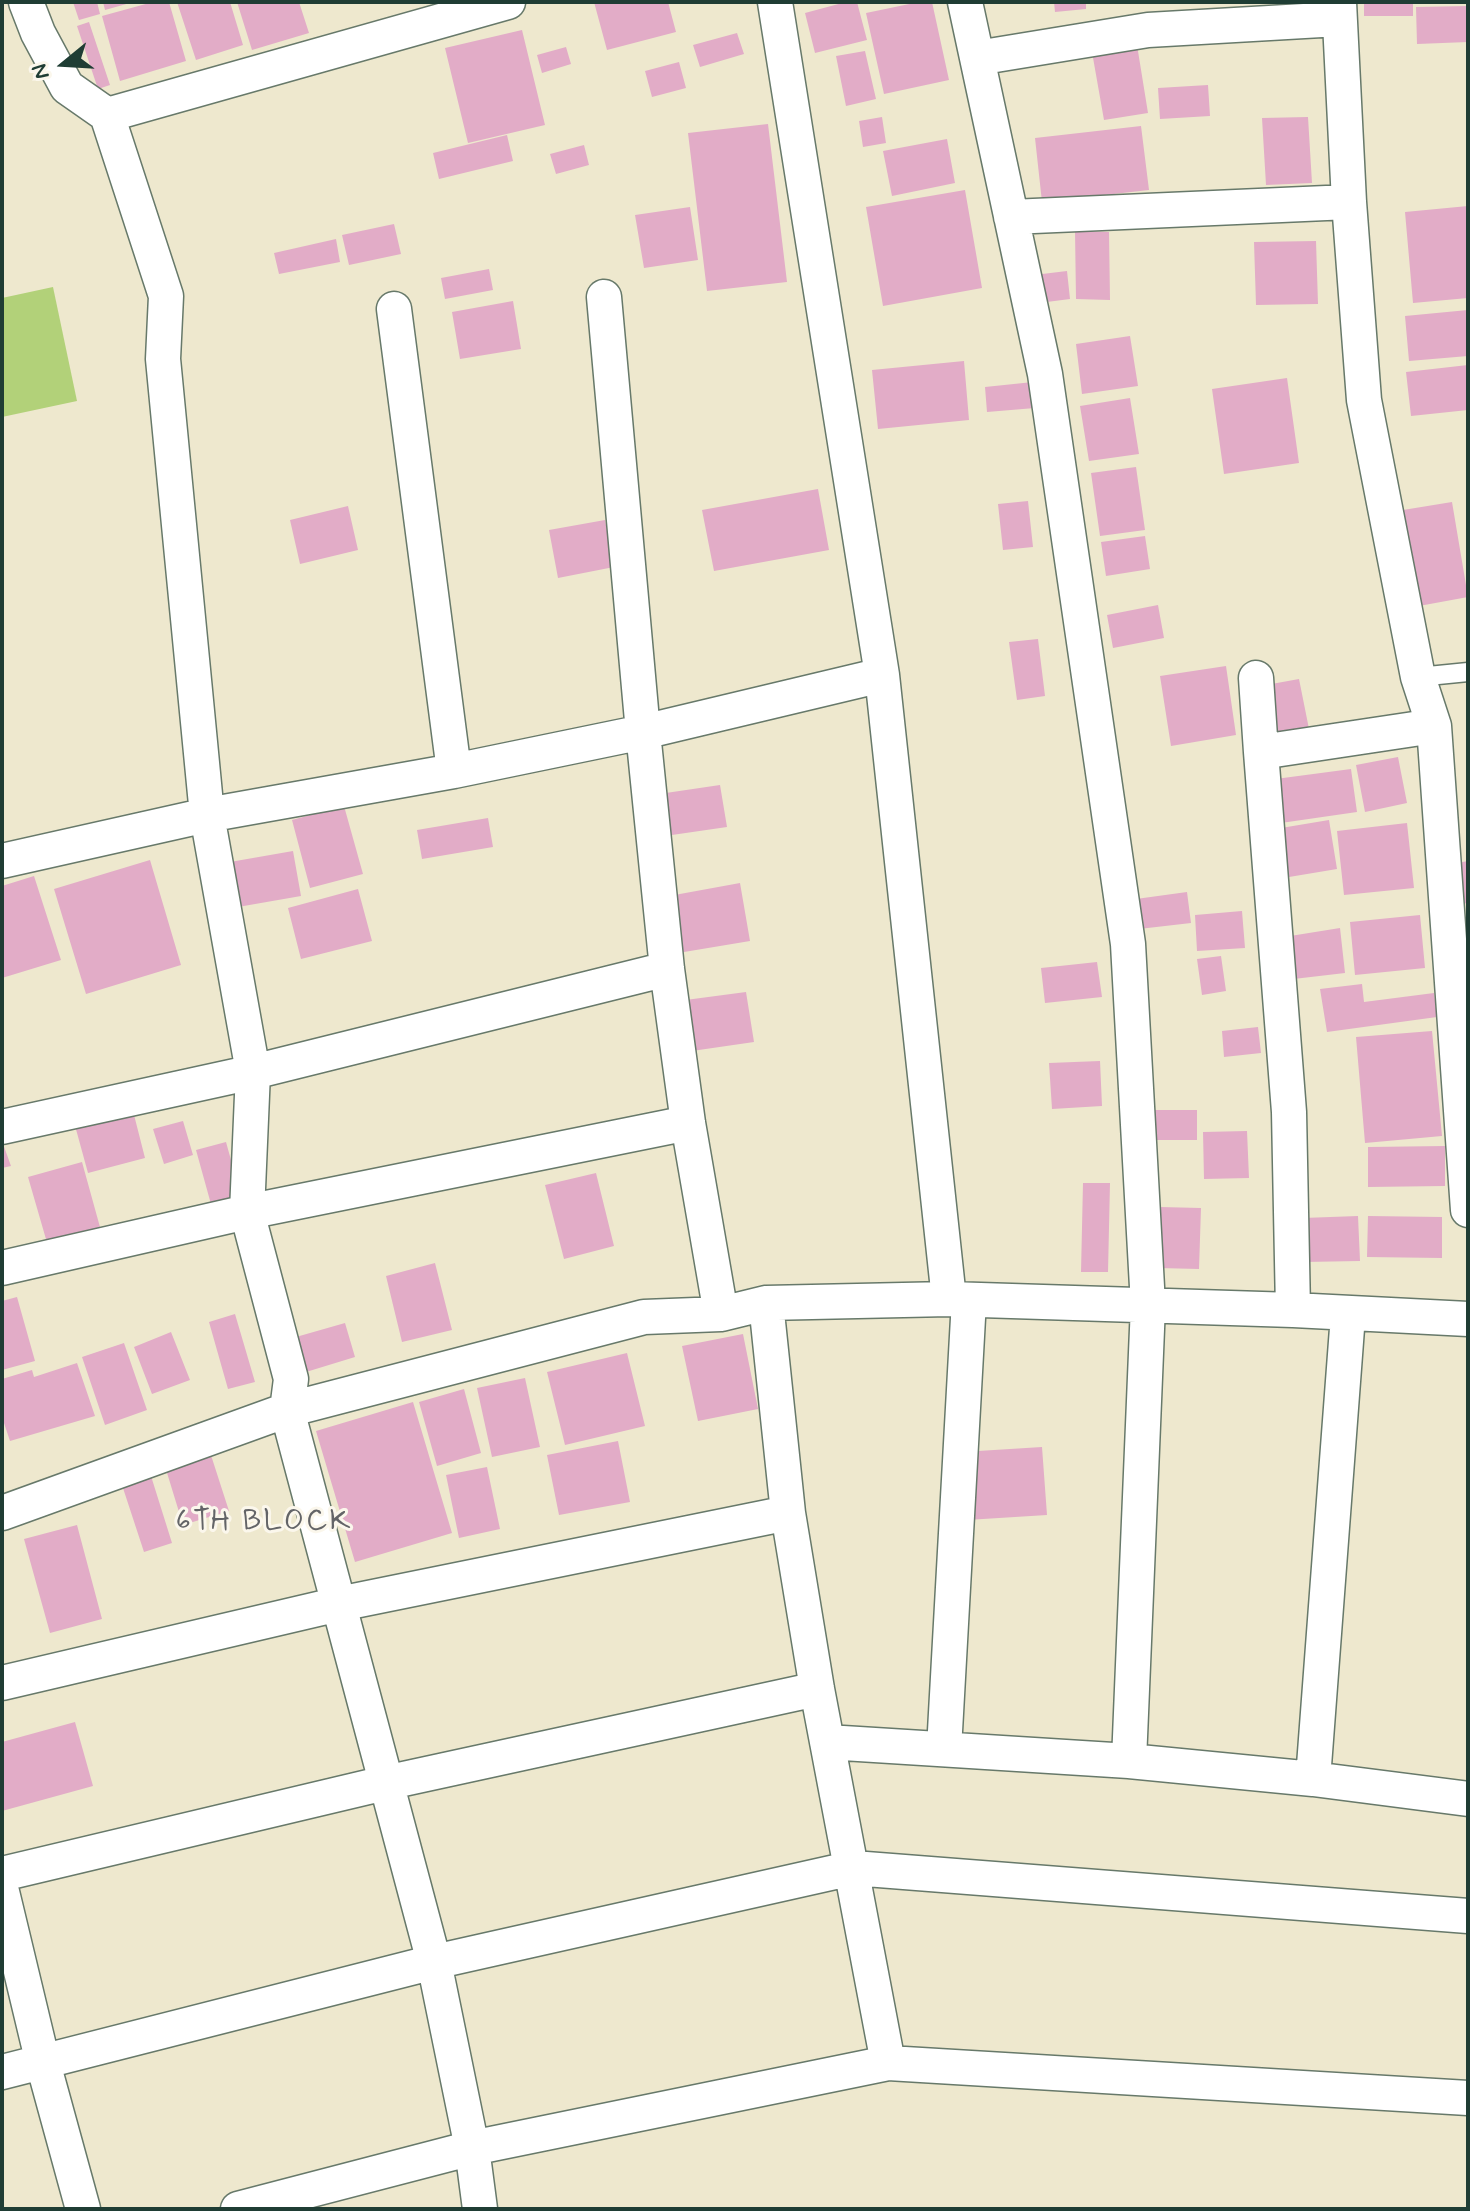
<!DOCTYPE html>
<html>
<head>
<meta charset="utf-8">
<style>
	body { margin:0 }
	#map { position:relative; width:1470px; height:2211px; overflow:hidden; background:#eee8ce; font-family:Mynerve,sans-serif }
	canvas { display:block }
	.frame { position:absolute; inset:0; border:4px solid #1f3d34; pointer-events:none }
	.north { position:absolute; left:24px; top:24px; width:80px; height:80px; -webkit-text-stroke:6px #fbf7ec; paint-order:stroke; rotate:252deg; font-size:22px; font-weight:700; line-height:32px; text-align:center; color:#1f3d34 }
	.north::after { content:''; display:block; margin:auto; width:28px; height:36px; background:#1f3d34; clip-path:polygon(50% 0,100% 100%,50% 72%,0 100%) }
</style>
</head>
<body>
<div id="map">
<canvas width="1470" height="2211"></canvas>
<div class="frame"></div>
<div class="north">N</div>
</div>
<script>
const g = document.querySelector('canvas').getContext('2d');
g.lineJoin = 'round';
function fill(path, color) { g.fillStyle = color; g.fill(path, 'evenodd'); }
function stroke(path, color, width, dash) { g.strokeStyle = color; g.lineWidth = width; g.lineCap = dash ? 'butt' : 'round'; g.setLineDash(dash || []); g.stroke(path); }
function write(font, color, halo, rows, align = 'center') {
  g.font = font + ' Mynerve,sans-serif'; g.lineWidth = 6; g.setLineDash([]); g.textBaseline = 'middle'; g.strokeStyle = halo; g.fillStyle = color; for (const [text, x, y, turn = 0] of rows) {
    g.save(); g.translate(x, y); g.rotate((+turn || 0) * Math.PI / 180); g.textAlign = isNaN(turn) ? turn : align; if (halo) g.strokeText(text, 0, 0); g.fillText(text, 0, 0); g.restore();
  }
}
fill(new Path2D(`
	M 53,287 L 77,401 L 2,417 L 2,298 Z`), '#b2d179');
fill(new Path2D(`
	M 73,2 L 97,2 L 100,14 L 79,20 Z
	M 103,2 L 129,2 L 130,3 L 105,10 Z
	M 153,2 L 169,2 L 186,61 L 120,81 L 102,16 Z
	M 177,2 L 230,2 L 243,45 L 196,60 Z
	M 237,2 L 299,2 L 309,33 L 252,50 Z
	M 594,2 L 668,2 L 676,32 L 607,50 Z
	M 846,2 L 857,2 L 867,40 L 815,53 L 805,13 Z
	M 919,2 L 932,2 L 949,80 L 884,94 L 866,13 Z
	M 1054,2 L 1086,2 L 1086,9 L 1055,12 Z
	M 1364,2 L 1413,2 L 1413,16 L 1364,16 Z
	M 1468,6 L 1468,42 L 1417,44 L 1416,7 Z
	M 89,22 L 110,85 L 98,89 L 77,26 Z
	M 522,30 L 545,125 L 468,143 L 445,48 Z
	M 737,33 L 744,54 L 700,67 L 693,45 Z
	M 1137,45 L 1148,113 L 1104,120 L 1092,52 Z
	M 566,47 L 571,64 L 542,73 L 537,55 Z
	M 865,51 L 876,99 L 846,106 L 836,56 Z
	M 679,62 L 686,88 L 652,97 L 645,71 Z
	M 1208,85 L 1210,116 L 1160,119 L 1158,88 Z
	M 882,117 L 886,143 L 863,147 L 859,121 Z
	M 1308,117 L 1312,183 L 1266,185 L 1262,118 Z
	M 768,124 L 787,282 L 707,291 L 688,133 Z
	M 1141,126 L 1149,190 L 1042,202 L 1035,138 Z
	M 507,135 L 513,161 L 439,179 L 433,153 Z
	M 947,139 L 955,183 L 892,196 L 883,151 Z
	M 584,145 L 589,165 L 556,174 L 550,154 Z
	M 965,190 L 982,288 L 883,306 L 866,207 Z
	M 1468,206 L 1468,298 L 1413,303 L 1405,212 Z
	M 690,207 L 698,260 L 644,268 L 635,215 Z
	M 394,224 L 401,254 L 349,265 L 342,235 Z
	M 1075,231 L 1109,232 L 1110,300 L 1076,299 Z
	M 336,239 L 340,262 L 279,274 L 274,253 Z
	M 1316,241 L 1318,304 L 1256,305 L 1254,242 Z
	M 489,269 L 493,290 L 445,299 L 441,278 Z
	M 1067,271 L 1070,299 L 1039,303 L 1034,275 Z
	M 513,301 L 521,349 L 460,359 L 452,312 Z
	M 1468,310 L 1468,356 L 1409,361 L 1405,316 Z
	M 1130,336 L 1138,386 L 1082,394 L 1076,344 Z
	M 964,361 L 969,420 L 878,429 L 872,370 Z
	M 1468,365 L 1468,410 L 1411,416 L 1406,372 Z
	M 1287,378 L 1299,463 L 1224,474 L 1212,389 Z
	M 1033,382 L 1035,408 L 987,412 L 985,387 Z
	M 1130,398 L 1139,454 L 1089,461 L 1080,406 Z
	M 1136,467 L 1145,530 L 1100,536 L 1091,473 Z
	M 818,489 L 829,550 L 714,571 L 702,510 Z
	M 1028,501 L 1033,547 L 1003,550 L 998,504 Z
	M 1452,502 L 1468,597 L 1419,606 L 1403,510 Z
	M 348,506 L 358,550 L 300,564 L 290,520 Z
	M 605,520 L 614,567 L 558,578 L 549,530 Z
	M 1145,536 L 1150,569 L 1106,576 L 1101,542 Z
	M 1158,605 L 1164,638 L 1113,648 L 1107,615 Z
	M 1038,639 L 1045,696 L 1017,700 L 1009,642 Z
	M 1226,666 L 1236,735 L 1171,746 L 1160,676 Z
	M 1299,679 L 1310,734 L 1276,740 L 1266,685 Z
	M 1398,757 L 1407,803 L 1365,812 L 1356,765 Z
	M 1351,769 L 1357,812 L 1274,824 L 1268,780 Z
	M 720,785 L 727,827 L 665,836 L 659,794 Z
	M 344,806 L 363,874 L 310,888 L 292,820 Z
	M 488,818 L 493,847 L 422,859 L 417,830 Z
	M 1329,820 L 1337,869 L 1277,879 L 1269,830 Z
	M 1407,823 L 1414,888 L 1344,895 L 1337,831 Z
	M 293,851 L 301,896 L 238,907 L 230,862 Z
	M 150,860 L 181,965 L 86,994 L 54,889 Z
	M 1468,861 L 1468,903 L 1462,904 L 1457,863 Z
	M 34,876 L 61,960 L 2,978 L 2,886 Z
	M 740,883 L 750,941 L 678,953 L 669,896 Z
	M 358,889 L 372,941 L 301,959 L 288,908 Z
	M 1187,892 L 1191,923 L 1139,929 L 1136,899 Z
	M 1242,911 L 1245,948 L 1197,951 L 1195,915 Z
	M 1420,915 L 1425,968 L 1355,975 L 1350,922 Z
	M 1340,928 L 1345,973 L 1285,980 L 1284,937 Z
	M 1221,956 L 1226,991 L 1202,995 L 1197,959 Z
	M 1097,962 L 1102,997 L 1045,1003 L 1041,968 Z
	M 1362,984 L 1364,1002 L 1434,993 L 1437,1017 L 1327,1032 L 1320,989 Z
	M 746,992 L 754,1042 L 685,1052 L 678,1001 Z
	M 1258,1027 L 1261,1053 L 1224,1057 L 1222,1031 Z
	M 1432,1031 L 1442,1136 L 1365,1143 L 1356,1037 Z
	M 1100,1061 L 1102,1106 L 1052,1109 L 1049,1063 Z
	M 132,1107 L 145,1158 L 88,1173 L 74,1122 Z
	M 1151,1110 L 1197,1110 L 1197,1140 L 1151,1140 Z
	M 183,1121 L 193,1155 L 164,1164 L 153,1129 Z
	M 1247,1131 L 1249,1178 L 1204,1179 L 1203,1132 Z
	M 2,1141 L 11,1166 L 2,1168 Z
	M 226,1142 L 244,1207 L 214,1215 L 196,1150 Z
	M 1445,1146 L 1445,1186 L 1368,1187 L 1368,1147 Z
	M 82,1162 L 103,1238 L 50,1253 L 28,1177 Z
	M 596,1173 L 614,1246 L 564,1259 L 545,1185 Z
	M 1083,1183 L 1110,1183 L 1108,1272 L 1081,1272 Z
	M 1160,1207 L 1201,1208 L 1199,1269 L 1158,1268 Z
	M 1358,1216 L 1360,1261 L 1304,1262 L 1303,1218 Z
	M 1368,1216 L 1442,1217 L 1442,1258 L 1367,1257 Z
	M 435,1263 L 452,1330 L 402,1342 L 386,1276 Z
	M 17,1297 L 35,1361 L 2,1370 L 2,1301 Z
	M 235,1314 L 255,1382 L 228,1389 L 209,1322 Z
	M 345,1323 L 355,1357 L 306,1372 L 296,1337 Z
	M 171,1332 L 190,1380 L 152,1394 L 134,1347 Z
	M 743,1334 L 758,1409 L 698,1421 L 682,1346 Z
	M 124,1343 L 147,1410 L 105,1425 L 82,1357 Z
	M 627,1353 L 645,1426 L 565,1445 L 547,1372 Z
	M 77,1363 L 95,1416 L 10,1441 L 2,1417 L 2,1379 L 32,1370 L 34,1377 Z
	M 525,1378 L 540,1447 L 492,1457 L 477,1388 Z
	M 464,1389 L 481,1453 L 437,1466 L 419,1402 Z
	M 413,1402 L 452,1533 L 355,1562 L 316,1431 Z
	M 618,1441 L 630,1502 L 559,1515 L 547,1455 Z
	M 1042,1447 L 1047,1515 L 967,1520 L 962,1452 Z
	M 209,1449 L 229,1511 L 183,1525 L 164,1463 Z
	M 487,1467 L 500,1529 L 459,1538 L 446,1475 Z
	M 151,1476 L 172,1543 L 144,1552 L 122,1485 Z
	M 77,1525 L 102,1619 L 50,1633 L 24,1539 Z
	M 75,1722 L 93,1786 L 2,1811 L 2,1742 Z`), '#e2acc7');
const lane = new Path2D(`
	M 1418,677 L 1468,672`);
const street = new Path2D(`
	M 26,2 L 38,33 L 67,87 L 107,115 L 166,296 L 163,359 L 207,815 L 253,1072 L 247,1212 L 291,1379 L 287,1410 L 434,1962 L 472,2148 L 480,2209
	M 775,2 L 882,675 L 949,1299
	M 965,2 L 1045,374 L 1128,944 L 1148,1305 L 1129,1761
	M 1339,2 L 1349,202 L 1364,400 L 1418,677 L 1434,726 L 1468,1210
	M 977,58 L 1148,30 L 1339,19
	M 107,115 L 508,2
	M 1011,217 L 1349,202
	M 604,297 L 643,732 L 667,969 L 688,1123 L 721,1314
	M 394,309 L 454,771
	M 1256,678 L 1261,752 L 1434,726
	M 1261,752 L 1289,1112 L 1293,1310
	M 2,861 L 207,815 L 454,771 L 643,732 L 882,675
	M 2,1127 L 253,1072 L 667,969
	M 2,1268 L 247,1212 L 688,1123
	M 766,1303 L 788,1513 L 817,1689 L 888,2063 L 1468,2098
	M 2,1513 L 287,1410 L 644,1317 L 721,1314 L 766,1303 L 949,1299 L 1293,1310 L 1468,1319
	M 2,1683 L 339,1604 L 788,1513
	M 827,1742 L 1129,1761 L 1313,1779 L 1468,1799
	M 944,1749 L 969,1300
	M 1313,1779 L 1348,1315
	M 2,1874 L 385,1783 L 817,1689
	M 2,1892 L 43,2063 L 83,2209
	M 2,2072 L 434,1962 L 853,1868 L 1468,1916
	M 238,2209 L 472,2148 L 888,2063`);
stroke(lane, '#67796a', 21);
stroke(street, '#67796a', 37);
stroke(lane, '#fff', 18);
stroke(street, '#fff', 34);
g.letterSpacing = '2px';
write('30px', '#636467', '#fbf7ec', [
	["6TH BLOCK",264,1523]
]);
g.letterSpacing = '0px';
</script>
</body>
</html>
